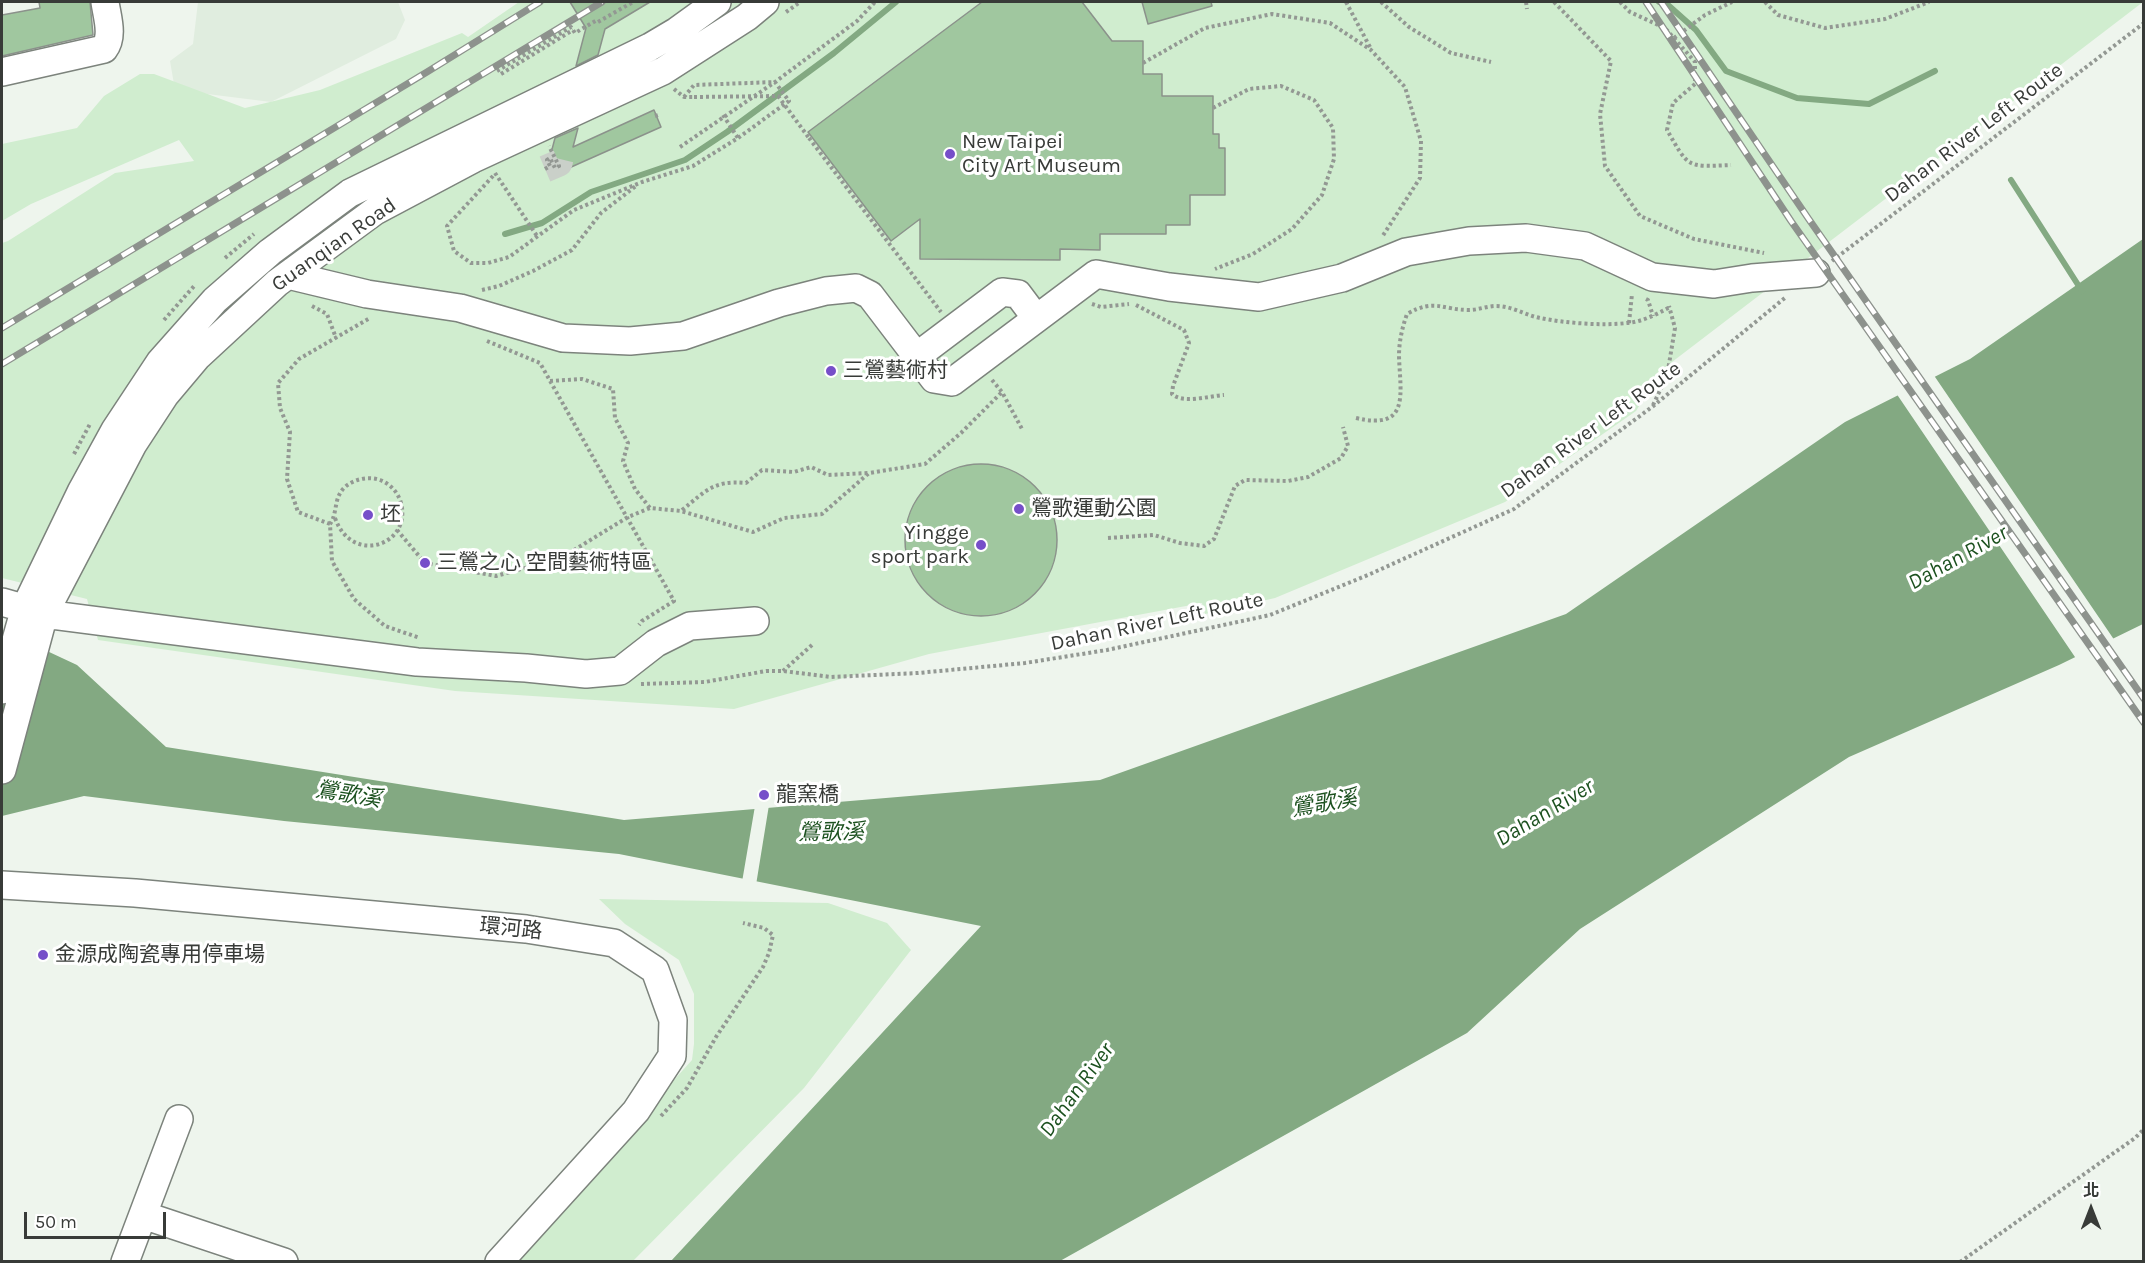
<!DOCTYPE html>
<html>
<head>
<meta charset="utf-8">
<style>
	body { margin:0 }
	#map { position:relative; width:2145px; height:1263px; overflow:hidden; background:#eef5ed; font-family:Karla,"Noto Sans TC",sans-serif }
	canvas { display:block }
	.frame { position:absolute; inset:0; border:3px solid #383b38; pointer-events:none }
	.north { position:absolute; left:2061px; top:1179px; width:60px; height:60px; -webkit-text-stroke:4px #fff; paint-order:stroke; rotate:0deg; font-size:16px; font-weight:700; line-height:24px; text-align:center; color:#383b38 }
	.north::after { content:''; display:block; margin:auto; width:21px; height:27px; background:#383b38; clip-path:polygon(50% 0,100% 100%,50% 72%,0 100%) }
	.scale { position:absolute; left:24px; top:1212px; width:142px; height:27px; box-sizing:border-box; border:3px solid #383b38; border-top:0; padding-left:8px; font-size:18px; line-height:21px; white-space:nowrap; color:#383b38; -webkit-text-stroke:4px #fff; paint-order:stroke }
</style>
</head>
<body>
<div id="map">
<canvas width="2145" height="1263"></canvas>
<div class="frame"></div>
<div class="north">北</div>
<div class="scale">50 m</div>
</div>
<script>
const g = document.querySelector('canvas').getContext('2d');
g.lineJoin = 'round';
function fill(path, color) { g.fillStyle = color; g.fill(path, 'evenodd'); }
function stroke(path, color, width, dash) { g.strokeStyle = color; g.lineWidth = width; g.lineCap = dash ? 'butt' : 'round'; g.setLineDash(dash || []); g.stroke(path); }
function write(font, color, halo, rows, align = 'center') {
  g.font = font + ' Karla,"Noto Sans TC",sans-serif'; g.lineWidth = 6; g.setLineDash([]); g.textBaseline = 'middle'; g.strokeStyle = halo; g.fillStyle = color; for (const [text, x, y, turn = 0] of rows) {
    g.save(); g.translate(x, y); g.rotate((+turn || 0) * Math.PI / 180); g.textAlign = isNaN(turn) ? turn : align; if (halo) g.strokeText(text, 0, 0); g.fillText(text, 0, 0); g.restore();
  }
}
fill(new Path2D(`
	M 198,2 L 398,2 L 405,20 L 396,39 L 271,102 L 175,90 L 170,61 L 193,44 Z`), '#e0eddf');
fill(new Path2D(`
	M 519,2 L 2143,2 L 1655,375 L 1651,387 L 1636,411 L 1505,502 L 1275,598 L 1205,614 L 1202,603 L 929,654 L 734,709 L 455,691 L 98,640 L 87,599 L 2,578 L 2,243 L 8,241 L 115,173 L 194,161 L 179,140 L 31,204 L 2,221 L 2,144 L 77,128 L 104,96 L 140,74 L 154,74 L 245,108 L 320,90 L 462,33 L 468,37 Z
	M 599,899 L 828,903 L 887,923 L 911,950 L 804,1088 L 633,1261 L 510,1262 L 692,1060 L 694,1044 L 694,994 L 679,960 L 625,924 Z`), '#d0edcf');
fill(new Path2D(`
	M 2143,239 L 2143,624 L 2059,665 L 1849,757 L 1580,929 L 1467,1033 L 1060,1261 L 671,1261 L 981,926 L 619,854 L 284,821 L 84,796 L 2,816 L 2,630 L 77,665 L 166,747 L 624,820 L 1100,780 L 1566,614 L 1845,422 L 1970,359 Z`), '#83a982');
fill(new Path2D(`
	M 1933,374 L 2115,641 L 2077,660 L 1896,393 Z
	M 769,805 L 756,885 L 742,882 L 755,806 Z`), '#eef5ed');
stroke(new Path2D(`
	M 1659,2 L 1668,5 L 1696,30 L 1726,71 L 1797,98 L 1869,104 L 1935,71
	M 2011,180 L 2082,291
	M 505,234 L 542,223 L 591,192 L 685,160 L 727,132 L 834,53 L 896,2`), '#83a982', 6);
const building = new Path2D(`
	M 39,2 L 90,2 L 93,35 L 2,56 L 2,15 L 40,8 Z
	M 570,2 L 650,2 L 605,29 L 598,55 L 576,66 L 586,28 Z
	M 982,2 L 1082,2 L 1112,41 L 1143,41 L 1143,74 L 1162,74 L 1162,96 L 1213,96 L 1213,134 L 1219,134 L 1219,148 L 1225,148 L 1225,195 L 1190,195 L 1190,225 L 1166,225 L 1166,234 L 1100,234 L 1100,250 L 1060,249 L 1060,260 L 920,259 L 920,219 L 891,241 L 808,132 Z
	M 1142,2 L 1211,2 L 1212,6 L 1148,24 Z
	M 654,110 L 661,127 L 551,176 L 549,173 L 544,159 L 550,157 L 555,138 L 578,128 L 573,147 Z
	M905 540a76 76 0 1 1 152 0a76 76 0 1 1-152 0Z`);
fill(building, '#a0c79f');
stroke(building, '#8b928b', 1.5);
stroke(new Path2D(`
	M 545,169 L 559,163 L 560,159`), '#cad0c9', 27, [27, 14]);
const minor = new Path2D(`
	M 2,72 L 104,49 C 114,36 107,17 105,2
	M 288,275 L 367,294 L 460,308 L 563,338 L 630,341 L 683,336 L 779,303 L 826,291 L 856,288 L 870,295 L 934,379 L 952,382 L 1096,274 L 1169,287 L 1259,297 L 1342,278 L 1406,252 L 1469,241 L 1526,238 L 1585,246 L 1652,277 L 1714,284 L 1752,278 L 1816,273
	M 917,356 L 1002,292 L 1018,294 L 1036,318
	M 2,602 L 44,614 L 417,662 L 526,668 L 586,674 L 620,671 L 656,643 L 690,626 L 755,621
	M 2,690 L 25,608 L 81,492 L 115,430 L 160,362 L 215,300 L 270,252 L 350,193 L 650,47 L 677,31 L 717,2
	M 2,770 L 44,614 L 133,444 L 165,395 L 197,357 L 277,283 L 375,211 L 473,159 L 663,71 L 747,17 L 765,2
	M 2,885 L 135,893 L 526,929 L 614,943 L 655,970 L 673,1020 L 672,1056 L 636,1111 L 499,1262
	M 143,1215 L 284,1262
	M 125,1262 L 179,1119`);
stroke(minor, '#7c837c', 30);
stroke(new Path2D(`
	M 1346,2 L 1371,49
	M 1381,2 L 1409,27 L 1451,53 L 1491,62
	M 1526,2 L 1527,9
	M 1554,2 L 1611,61 L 1600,114 L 1605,166 L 1640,216 L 1694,239 L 1764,253
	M 1620,2 L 1630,12 L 1665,28 L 1695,62 L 1695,84 L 1673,103 L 1667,130 C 1689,168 1686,167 1731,165
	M 1765,2 L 1778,15 L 1825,28 L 1885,19 L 1929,2
	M 786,12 L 800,2
	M 598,22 L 633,2
	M 1674,38 L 1705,15 L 1732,2
	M 1143,63 L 1205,28 L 1272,14 L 1330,23 L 1371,50 L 1405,87 L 1421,141 L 1420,178 L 1382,237
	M 497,71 L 571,27 L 575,33 L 597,20
	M 501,74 L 573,30
	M 674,89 L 684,97 L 694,97
	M 1213,108 L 1249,89 L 1281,86 L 1314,100 L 1333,128 L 1334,159 L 1322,195 L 1292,229 L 1253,254 L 1215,269
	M 723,115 L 738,138
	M 655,116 L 658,115
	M 809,138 L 941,312
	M 680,147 L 775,82 L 857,21 L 875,2
	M 545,169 L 550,166 L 547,160 L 550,158 L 555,168 L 559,166 L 549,146
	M 495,173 L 537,236
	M 493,176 L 447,226 L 454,251 L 471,263 L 488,263 L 509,257 L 574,210 L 642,182 L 693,166 L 738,138 L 789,101 L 775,82 L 694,85 L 684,97
	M 225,258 L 254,234
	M 1832,261 L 2144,23
	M 482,290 L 499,286 L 533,271 L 572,250 L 601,213 L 636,186
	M 1646,299 L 1648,300 L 1653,316
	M 1092,304 L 1101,307 L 1129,304
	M 1136,305 L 1184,330 L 1189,343 L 1173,386 L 1172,394 C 1183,404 1209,396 1224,395
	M 312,306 L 327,314 L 336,338
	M 164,320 L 195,285
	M 1629,323 L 1632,294
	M 487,341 L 540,363 L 674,601 L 642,621 L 639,625
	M 992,380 L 1002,392 L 1022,429
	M 550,381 L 582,379 L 613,389 L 615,418 L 628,443 L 623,461 L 635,489 L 650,508
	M 1653,405 L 1667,376 L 1675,328 L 1669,306
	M 1356,418 C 1411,431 1400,393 1399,356 C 1399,342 1402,328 1407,314 C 1435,298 1442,310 1469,310 C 1478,310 1487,306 1496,306 C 1512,306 1525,315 1540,318 C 1565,323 1602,326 1627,323 C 1642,322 1657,314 1670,307
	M 74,454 L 90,424
	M 682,510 C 706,491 713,480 746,483 L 762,470 L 794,472 L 811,467 L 828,475 L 868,473
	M 335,518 C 352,566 412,545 401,503 C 398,492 390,484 380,480 C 368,476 354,479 345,487 C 333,498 338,513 330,524 L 332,561 L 354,599 L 385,626 L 420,638
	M 330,524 L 298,512 L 287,479 L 290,432 L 280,408 L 278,383 L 299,359 L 370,318
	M 397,530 L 425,563 L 496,576 L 561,558 L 628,517 L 650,508 L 681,511 L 753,532 L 784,518 L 822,514 L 869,473 L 925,464 L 961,433 L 1002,392
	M 1108,538 L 1154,535 L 1180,543 L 1204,546 L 1214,539 L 1235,486 L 1245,480 L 1288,481 L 1308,477 L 1341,458 L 1348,446 L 1343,427
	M 783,671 L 813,644
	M 641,684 L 705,682 L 766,671 L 783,671 L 831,677 L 918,673 L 1025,663 L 1107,650 L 1270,615 L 1368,575 L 1514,509 L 1652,407 L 1786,297
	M 661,1116 L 687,1088 L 716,1037 L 763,967 L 769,953 L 773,935 L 764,928 L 743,923
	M 1960,1262 L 2135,1138 L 2144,1129`), '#939893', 4, [3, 3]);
stroke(minor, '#fff', 27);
const rail = new Path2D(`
	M 1646,2 L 1791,221 L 2144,723
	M 1661,2 L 1808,218 L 2144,699
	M 2,328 L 427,72 L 540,2
	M 2,364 L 602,2`);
stroke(rail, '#8d928d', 7);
stroke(rail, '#fff', 4.5, [14]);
stroke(new Path2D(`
	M 694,97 L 778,96 L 809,138`), '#939893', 4, [3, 3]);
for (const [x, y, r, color] of [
	[950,154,6,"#764fc9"],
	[831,371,6,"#764fc9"],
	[1019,509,6,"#764fc9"],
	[368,515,6,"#764fc9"],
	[981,545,6,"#764fc9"],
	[425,563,6,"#764fc9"],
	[764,795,6,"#764fc9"],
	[43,955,6,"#764fc9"]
]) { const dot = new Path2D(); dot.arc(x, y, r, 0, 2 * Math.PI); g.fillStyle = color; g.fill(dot); stroke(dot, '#fff', 2); }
write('21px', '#383b38', '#fff', [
	["Dahan River Left Route",1974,133,-37],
	["Guanqian Road",334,245,-35],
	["Dahan River Left Route",1591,430,-36],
	["Dahan River Left Route",1157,622,-12],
	["環河路",511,929,6]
]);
write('21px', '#383b38', '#fff', [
	["New Taipei",962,142],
	["City Art Museum",962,166],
	["三鶯藝術村",843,371],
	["鶯歌運動公園",1031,509],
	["坯",380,515],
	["Yingge",969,533,"right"],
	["sport park",969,557,"right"],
	["三鶯之心 空間藝術特區",437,563],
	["龍窯橋",776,795],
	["金源成陶瓷專用停車場",55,955]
], 'left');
write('italic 22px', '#1c511f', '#fff', [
	["Dahan River",1958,558,-29],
	["鶯歌溪",348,795,9],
	["鶯歌溪",1324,804,-10],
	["Dahan River",1545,813,-31],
	["鶯歌溪",831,833,-1],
	["Dahan River",1077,1090,-54]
]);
</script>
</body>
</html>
